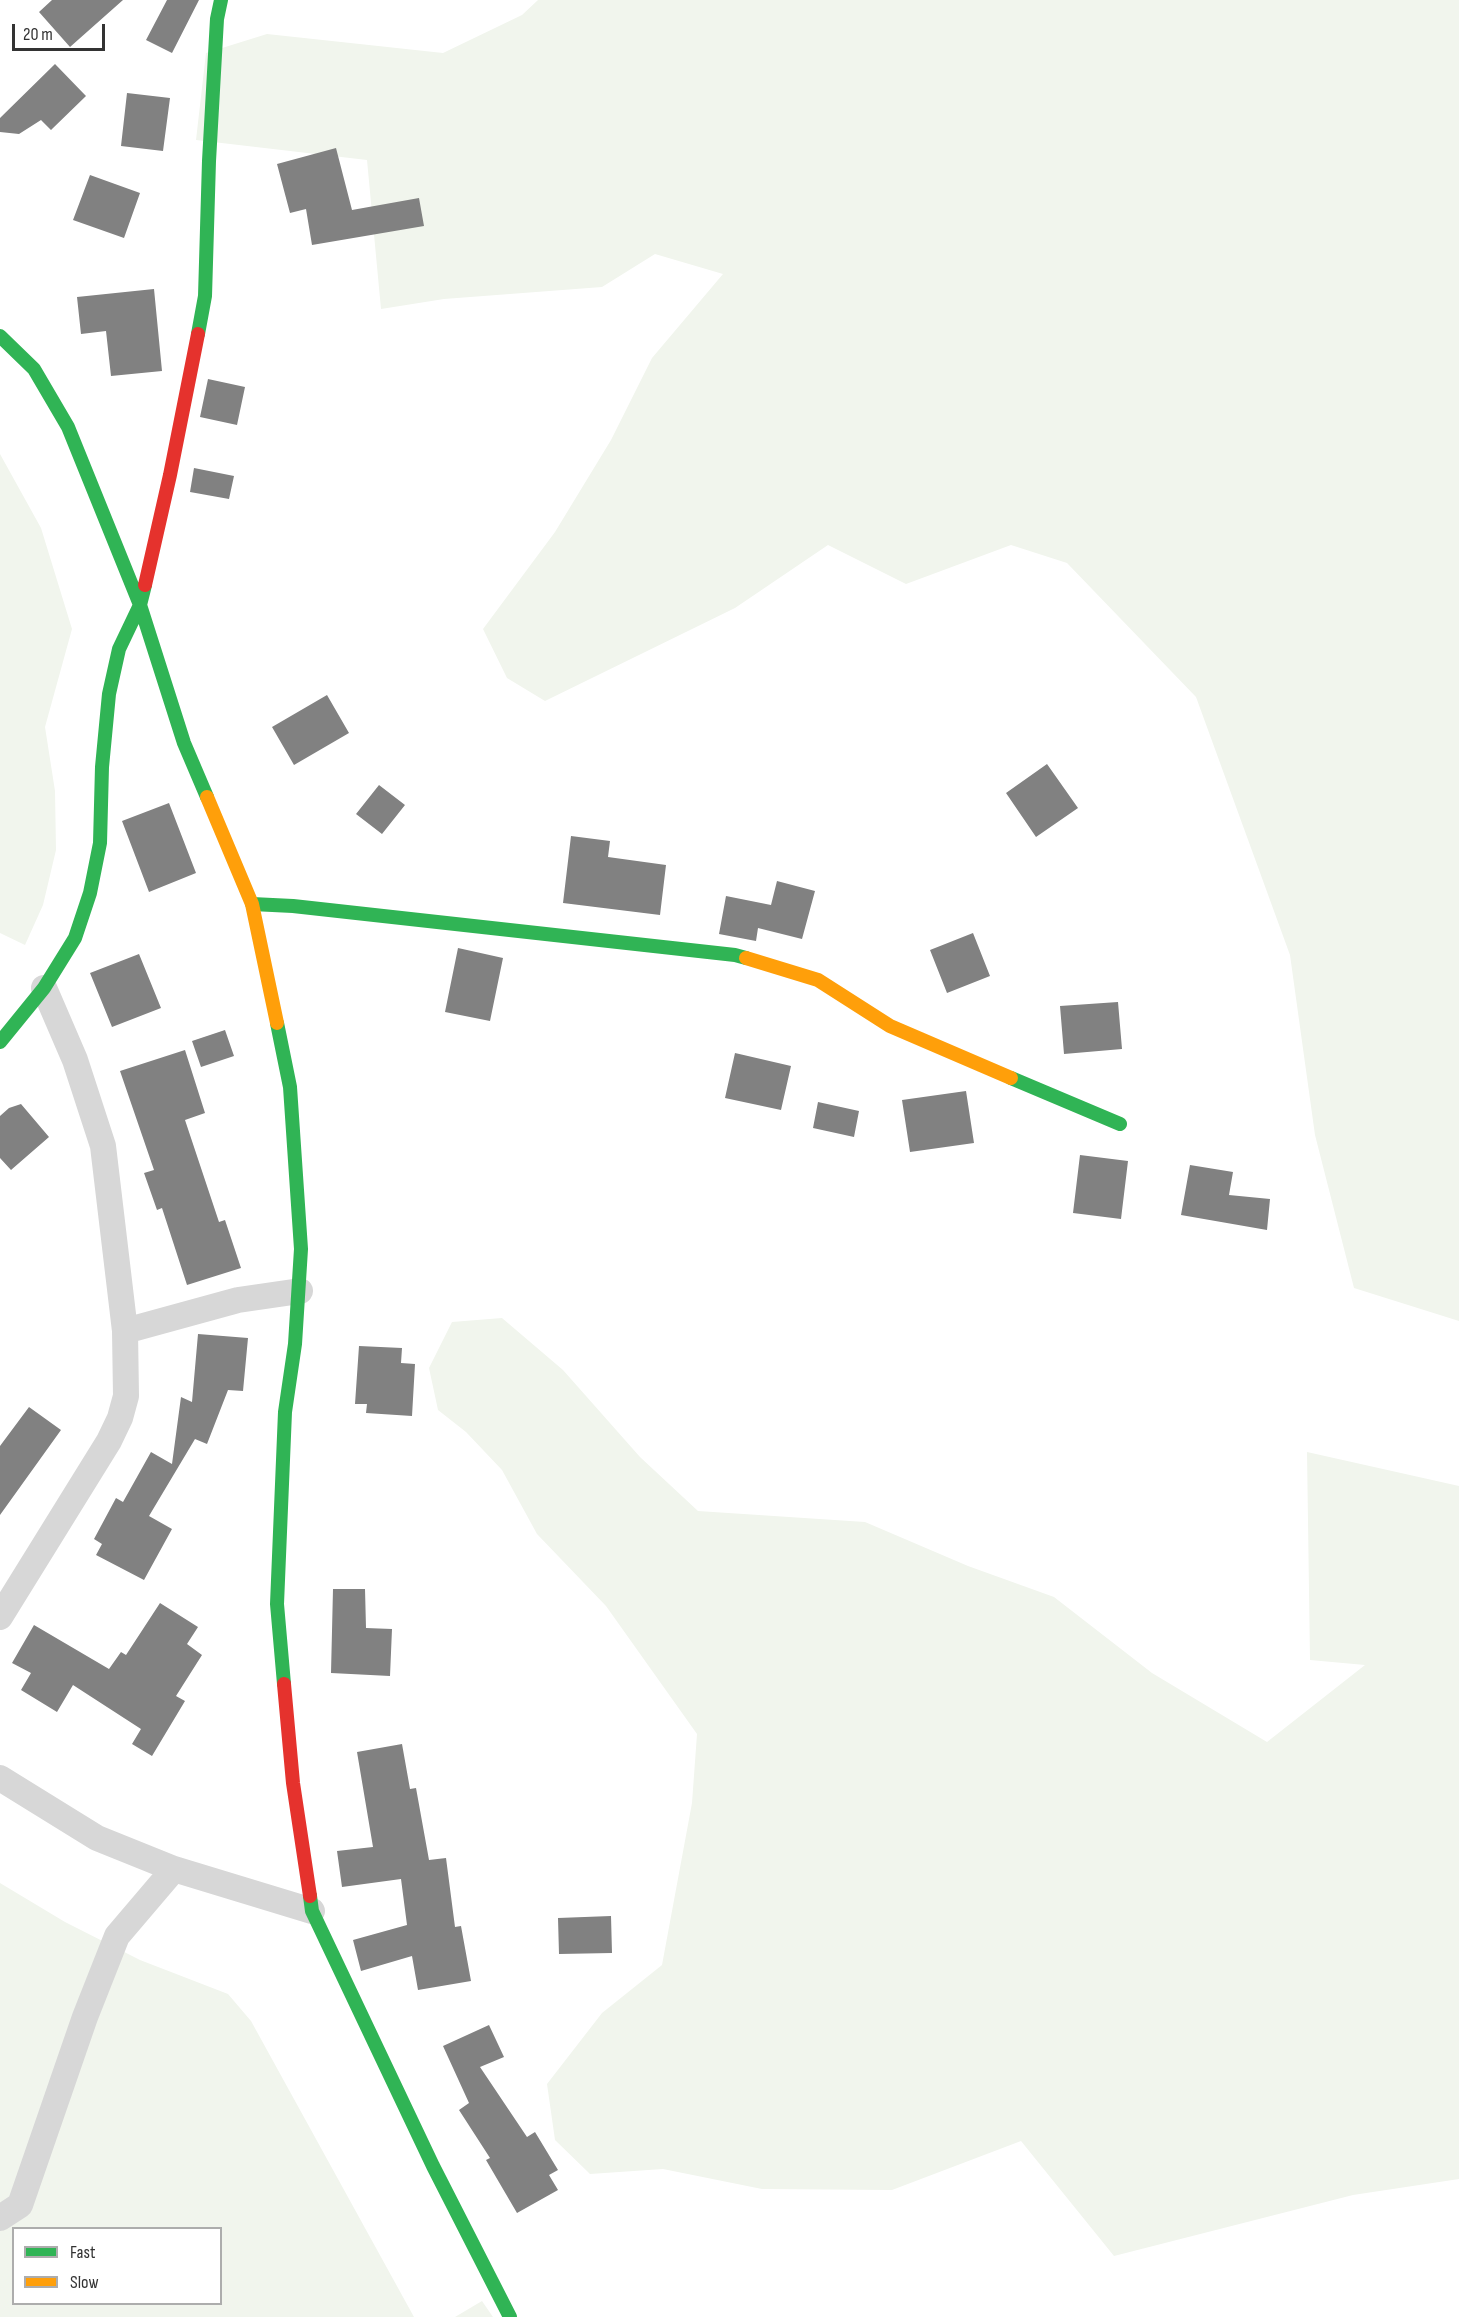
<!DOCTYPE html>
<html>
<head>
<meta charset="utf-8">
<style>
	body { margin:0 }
	#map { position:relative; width:1459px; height:2317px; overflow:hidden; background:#fff; font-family:"Sofia Sans Condensed",sans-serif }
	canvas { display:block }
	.legend { position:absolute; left:12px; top:2227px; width:210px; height:78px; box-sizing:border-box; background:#fff; border:2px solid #adadad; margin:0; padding:8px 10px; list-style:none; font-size:18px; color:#333 }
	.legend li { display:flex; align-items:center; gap:12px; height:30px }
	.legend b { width:30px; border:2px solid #adadad }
	.scale { position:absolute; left:12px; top:24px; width:93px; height:27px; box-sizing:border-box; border:3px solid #333; border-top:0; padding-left:8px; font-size:18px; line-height:21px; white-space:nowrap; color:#333; -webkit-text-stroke:4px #fff; paint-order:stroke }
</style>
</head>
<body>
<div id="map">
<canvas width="1459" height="2317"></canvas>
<ul class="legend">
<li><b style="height:8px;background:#30b455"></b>Fast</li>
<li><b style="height:8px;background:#ff9f0a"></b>Slow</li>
</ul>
<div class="scale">20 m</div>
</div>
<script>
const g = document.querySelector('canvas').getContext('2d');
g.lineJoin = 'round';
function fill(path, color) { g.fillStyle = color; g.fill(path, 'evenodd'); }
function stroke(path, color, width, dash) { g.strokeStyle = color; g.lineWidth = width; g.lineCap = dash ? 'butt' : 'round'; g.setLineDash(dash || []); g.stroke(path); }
fill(new Path2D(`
	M 538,0 L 1459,0 L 1459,1321 L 1354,1288 L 1315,1135 L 1290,955 L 1196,697 L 1067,563 L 1011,545 L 906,584 L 828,545 L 735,608 L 545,701 L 507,678 L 483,629 L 555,532 L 611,440 L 652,358 L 723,274 L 655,254 L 602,287 L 444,299 L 381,309 L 367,160 L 196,140 L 206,53 L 267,34 L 443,53 L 522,15 Z
	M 0,454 L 41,528 L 72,629 L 45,727 L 55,791 L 56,850 L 43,905 L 25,945 L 0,933 Z
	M 502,1318 L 563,1370 L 640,1457 L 698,1511 L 865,1522 L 968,1566 L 1054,1597 L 1152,1673 L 1267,1742 L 1365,1665 L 1310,1660 L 1307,1452 L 1459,1486 L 1459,2179 L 1353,2195 L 1114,2256 L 1021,2141 L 892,2190 L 762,2189 L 663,2169 L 590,2174 L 555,2140 L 547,2084 L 602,2013 L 662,1965 L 692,1803 L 697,1734 L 606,1606 L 537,1534 L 502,1470 L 466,1432 L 438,1410 L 429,1368 L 452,1322 Z
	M 0,1883 L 65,1922 L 140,1960 L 228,1994 L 251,2021 L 414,2317 L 0,2317 ZM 14,2228 L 220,2228 L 220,2304 L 14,2304 Z
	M 482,2301 L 493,2317 L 455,2317 Z`), '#f1f5ed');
fill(new Path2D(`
	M 52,0 L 123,0 L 70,47 L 39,12 Z
	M 167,0 L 199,0 L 172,53 L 146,40 Z
	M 55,64 L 86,96 L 51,130 L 41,120 L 19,134 L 0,132 L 0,118 Z
	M 127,93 L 170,98 L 163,151 L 121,146 Z
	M 336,148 L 352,210 L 419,198 L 424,226 L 312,245 L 306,209 L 290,213 L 277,164 Z
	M 90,175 L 140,193 L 124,238 L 73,220 Z
	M 154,289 L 162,371 L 111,376 L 106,331 L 81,334 L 77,297 Z
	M 208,379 L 245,387 L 237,425 L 200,417 Z
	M 194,468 L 234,476 L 229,499 L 190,492 Z
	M 327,695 L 349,733 L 294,765 L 272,727 Z
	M 1047,764 L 1078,808 L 1036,837 L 1006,793 Z
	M 379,785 L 405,805 L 382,834 L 356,814 Z
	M 169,803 L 196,873 L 149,892 L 122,821 Z
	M 571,836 L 610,841 L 608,857 L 666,865 L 660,915 L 563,903 Z
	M 777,881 L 815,891 L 802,939 L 758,928 L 756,941 L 719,934 L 726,896 L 771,905 Z
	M 973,933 L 990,976 L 947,993 L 930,950 Z
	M 458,948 L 503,958 L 490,1021 L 445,1012 Z
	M 139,954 L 161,1008 L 112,1027 L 90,973 Z
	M 1118,1002 L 1122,1049 L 1064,1054 L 1060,1006 Z
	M 225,1030 L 234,1056 L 201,1067 L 192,1041 Z
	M 185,1050 L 205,1113 L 185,1120 L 219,1222 L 225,1220 L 241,1268 L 187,1285 L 162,1208 L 157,1210 L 144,1173 L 154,1170 L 120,1071 Z
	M 735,1053 L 791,1066 L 781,1110 L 725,1098 Z
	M 966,1091 L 974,1143 L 910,1152 L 902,1100 Z
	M 818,1102 L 859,1111 L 854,1137 L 813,1128 Z
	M 21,1104 L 49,1137 L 11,1170 L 0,1158 L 0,1116 L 9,1108 Z
	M 1080,1155 L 1128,1161 L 1121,1219 L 1073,1213 Z
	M 1190,1165 L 1233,1172 L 1229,1195 L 1270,1199 L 1267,1230 L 1181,1215 Z
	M 198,1334 L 248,1338 L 243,1391 L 228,1390 L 207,1444 L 195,1439 L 149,1516 L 172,1529 L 144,1580 L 96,1555 L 102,1544 L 94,1539 L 116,1498 L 123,1502 L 151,1452 L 172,1464 L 181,1397 L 192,1402 Z
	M 359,1346 L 402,1348 L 401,1363 L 415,1364 L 412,1416 L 366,1413 L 367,1404 L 355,1404 Z
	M 29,1407 L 61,1430 L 0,1515 L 0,1446 Z
	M 333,1589 L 365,1589 L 366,1628 L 392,1629 L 390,1676 L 331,1673 Z
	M 160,1603 L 198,1627 L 187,1644 L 202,1655 L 176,1696 L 185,1701 L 152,1756 L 132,1744 L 141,1729 L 73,1685 L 57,1712 L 21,1690 L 31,1673 L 12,1663 L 34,1625 L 109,1669 L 121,1652 L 126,1655 Z
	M 402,1744 L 410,1789 L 416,1788 L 429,1860 L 446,1858 L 455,1927 L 461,1926 L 471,1981 L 418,1990 L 412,1956 L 361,1971 L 353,1940 L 407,1925 L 401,1879 L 342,1887 L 337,1851 L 373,1847 L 357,1752 Z
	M 611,1916 L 612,1953 L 559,1954 L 558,1918 Z
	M 489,2025 L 504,2057 L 480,2067 L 527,2137 L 535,2132 L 558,2170 L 549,2175 L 558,2190 L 517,2213 L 486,2160 L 490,2158 L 459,2110 L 469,2103 L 443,2046 Z`), '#818181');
stroke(new Path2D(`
	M 125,1331 L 238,1300 L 300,1291
	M 0,1617 L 109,1441 L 120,1418 L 126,1396 L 125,1331 L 103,1146 L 75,1060 L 44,988
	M 0,1778 L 97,1838 L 174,1869 L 312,1911
	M 0,2218 L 20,2205 L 85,2017 L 117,1936 L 174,1869`), '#d7d7d7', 26);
stroke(new Path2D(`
	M 198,334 L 205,296 L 209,161 L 217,19 L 221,0
	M 0,336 L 34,369 L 68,427 L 140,605 L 184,743 L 207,797
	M 252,904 L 293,906 L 735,955 L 746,958
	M 277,1023 L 290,1087 L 301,1249 L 295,1344 L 285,1412 L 277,1604 L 284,1684
	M 0,1042 L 44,988 L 75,938 L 90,893 L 100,843 L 102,767 L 109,694 L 119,649 L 140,605 L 145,585
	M 1011,1078 L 1120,1124
	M 310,1896 L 312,1911 L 433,2166 L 510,2317`), '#30b455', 14);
stroke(new Path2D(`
	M 207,797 L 252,904 L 277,1023
	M 746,958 L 818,980 L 890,1026 L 1011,1078`), '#ff9f0a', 14);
stroke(new Path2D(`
	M 145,585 L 170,475 L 198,334
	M 284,1684 L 293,1783 L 310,1896`), '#e5322d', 14);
</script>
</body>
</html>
